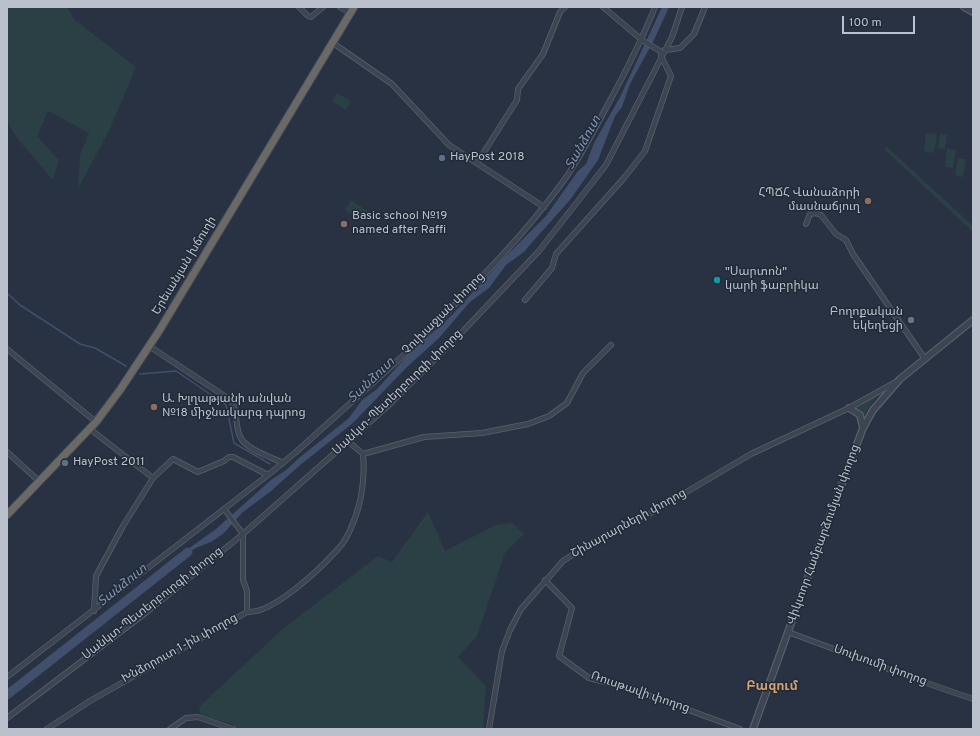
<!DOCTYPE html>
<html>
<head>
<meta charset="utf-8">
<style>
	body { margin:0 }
	#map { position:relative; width:980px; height:736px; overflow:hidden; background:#283243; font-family:Overpass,sans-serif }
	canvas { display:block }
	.frame { position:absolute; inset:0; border:8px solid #bac0cc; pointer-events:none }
	.scale { position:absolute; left:842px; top:16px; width:73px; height:18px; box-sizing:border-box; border:2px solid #bac0cc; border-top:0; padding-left:5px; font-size:12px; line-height:14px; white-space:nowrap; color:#bac0cc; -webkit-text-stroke:3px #212a38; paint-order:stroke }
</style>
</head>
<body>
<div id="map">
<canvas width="980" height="736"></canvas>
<div class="frame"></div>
<div class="scale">100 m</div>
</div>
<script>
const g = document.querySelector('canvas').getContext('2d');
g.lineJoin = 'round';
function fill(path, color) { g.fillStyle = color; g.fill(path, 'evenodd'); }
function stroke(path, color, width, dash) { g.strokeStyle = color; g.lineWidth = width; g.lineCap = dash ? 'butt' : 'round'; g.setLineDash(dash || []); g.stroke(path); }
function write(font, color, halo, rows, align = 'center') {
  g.font = font + ' Overpass,"Noto Sans Armenian",sans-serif'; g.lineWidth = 3; g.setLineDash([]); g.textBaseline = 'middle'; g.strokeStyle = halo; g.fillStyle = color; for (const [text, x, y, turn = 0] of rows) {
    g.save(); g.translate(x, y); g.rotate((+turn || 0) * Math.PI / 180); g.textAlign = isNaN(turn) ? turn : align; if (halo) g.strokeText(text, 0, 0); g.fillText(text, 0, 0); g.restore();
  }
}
fill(new Path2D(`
	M 7,7 L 67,7 L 75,20 L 136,67 L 110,129 L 78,189 L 80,155 L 89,133 L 48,111 L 37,136 L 59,160 L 53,180 L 17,138 L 7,122 Z
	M 337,93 L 351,101 L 346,110 L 332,101 Z
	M 926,133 L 937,134 L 934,153 L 924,151 Z
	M 940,134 L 947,135 L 945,149 L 938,148 Z
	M 886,146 L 973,226 L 973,232 L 885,150 Z
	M 947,148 L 956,150 L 953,168 L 945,167 Z
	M 958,158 L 966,159 L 963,177 L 955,175 Z
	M 351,200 L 369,212 L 362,222 L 345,210 Z
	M 877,395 L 863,417 L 859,410 L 854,408 Z
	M 428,512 L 445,551 L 496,525 L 512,523 L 524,534 L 505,553 L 477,636 L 458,657 L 486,686 L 483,729 L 237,729 L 232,724 L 201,715 L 199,710 L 201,705 L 285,627 L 378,556 L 392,562 Z`), '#2a4044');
fill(new Path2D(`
	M 662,7 L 669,7 L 654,40 L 630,84 L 622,107 L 615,116 L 598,160 L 570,200 L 536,238 L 524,252 L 506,265 L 489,288 L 470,302 L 439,338 L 407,367 L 353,423 L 299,466 L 271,491 L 243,512 L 223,534 L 211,542 L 198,547 L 178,558 L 178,556 L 216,529 L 271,480 L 286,470 L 299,458 L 349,418 L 362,400 L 377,389 L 407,356 L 453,314 L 501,261 L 546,216 L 578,171 L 586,164 L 594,143 L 620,97 Z`), '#3f4f6c');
stroke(new Path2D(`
	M 7,293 L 20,305 L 80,344 L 95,348 L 126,366
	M 140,374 L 176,371 L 226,405 L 234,443 L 270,464`), '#3f4f6c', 1.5);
stroke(new Path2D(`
	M 7,695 L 188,552`), '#3f4f6c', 9);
const minor = new Path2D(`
	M 299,7 L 308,16 L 311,17 L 323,7
	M 340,7 L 350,13
	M 603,7 L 642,40 L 663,53
	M 333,43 L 392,84 L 449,145 L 544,207
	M 665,50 L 680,48 L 694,34 L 705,7
	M 477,163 L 517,100 L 518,89 L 543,54 L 560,12 L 565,7
	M 806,224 L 810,214 L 816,213 L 821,215 L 836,234 L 846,240 L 853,254 L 925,359
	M 525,300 L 552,268 L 556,254 L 624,178 L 645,151 L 671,76 L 661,56
	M 149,346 L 229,399 C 240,409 233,428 242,440 C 251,451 271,457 283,463
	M 7,349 L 96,422
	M 90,429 L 153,478 L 173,459 L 198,472 L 224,461 L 229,457 L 233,457 L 268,475
	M 7,452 L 40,482
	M 363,454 L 424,437 L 482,433 L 528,424 L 549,416 L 567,403 L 583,373 L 611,345
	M 545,580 L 572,608 L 559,656 L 589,678 L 632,689 L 740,729
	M 94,611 L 96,576 L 123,526 L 153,478
	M 247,612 C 273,614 320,569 338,549 C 344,543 350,531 353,523 C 362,502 365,476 363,454 L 349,442
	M 788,632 L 909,677 L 973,699
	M 7,677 L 268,475 L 296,452 L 415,345 C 466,293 519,242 562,183 C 579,160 592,134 606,108 C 624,75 641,42 655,7
	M 7,718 L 148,611 L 243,534 L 389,405 L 464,330 L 539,251 L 606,165 L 672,37 L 682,7
	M 47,729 L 90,701 L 247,612 L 247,591 L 243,580 L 243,534 L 225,510
	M 170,729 L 186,718 L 198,717 L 233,729
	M 489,729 L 502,651 L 510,630 L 521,609 L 563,561 L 594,541 L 644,517 L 751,454 L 849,408 L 896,382`);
const tertiary = new Path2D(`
	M 964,7 L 973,12
	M 849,408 L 860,415 L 863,428
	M 753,729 L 829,518 L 863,428 L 873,410 L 900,379 L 973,320`);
const trunk = new Path2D(`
	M 7,515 L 96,422 L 120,390 L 159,331 L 354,7`);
stroke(minor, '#58606d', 6);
stroke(tertiary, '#58606d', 8);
stroke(trunk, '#444d5a', 9);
stroke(minor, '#3d4553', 4.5);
stroke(tertiary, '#3d4553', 5.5);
stroke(trunk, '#6a6966', 7);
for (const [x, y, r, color] of [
	[442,158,4,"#5c6f8a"],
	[868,201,4,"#8d6e63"],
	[344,224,4,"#8d6e63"],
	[717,280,4,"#0f9aa8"],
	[911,320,4,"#6b7280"],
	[154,407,4,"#8d6e63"],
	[65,463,4,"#5c6f8a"]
]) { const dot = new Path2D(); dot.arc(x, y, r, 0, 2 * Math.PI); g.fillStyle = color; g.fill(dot); stroke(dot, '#212a38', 1.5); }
write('12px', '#bac0cc', '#212a38', [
	["HayPost 2018",450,158],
	["ՀՊՃՀ Վանաձորի",860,194,"right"],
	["մասնաճյուղ",860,208,"right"],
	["Basic school №19",352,217],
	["named after Raffi",352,231],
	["\"Սարտոն\"",725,273],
	["կարի ֆաբրիկա",725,287],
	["Բողոքական",903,313,"right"],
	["եկեղեցի",903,327,"right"],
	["Ա. Խլղաթյանի անվան",162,400],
	["№18 միջնակարգ դպրոց",162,414],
	["HayPost 2011",73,463]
], 'left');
write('12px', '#bac0cc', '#212a38', [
	["Երեւանյան խճուղի",185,266,-59],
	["Չուխաջյան փողոց",444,314,-45],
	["Սանկտ-Պետերբուրգի փողոց",398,393,-44],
	["Շինարարների փողոց",629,524,-29],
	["Վիկտոր Համբարձումյան փողոց",824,535,-70],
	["Սանկտ-Պետերբուրգի փողոց",153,604,-38],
	["Խնձորուտ 1-ին փողոց",180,649,-29],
	["Սուխումի փողոց",880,666,20],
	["Ռուսթավի փողոց",640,693,19]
]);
write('italic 13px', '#8395b2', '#212a38', [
	["Տանձուտ",584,143,-61],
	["Տանձուտ",372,381,-44],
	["Տանձուտ",123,586,-39]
]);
write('bold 13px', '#d39f6e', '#212a38', [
	["Բազում",772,687]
]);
</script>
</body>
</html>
